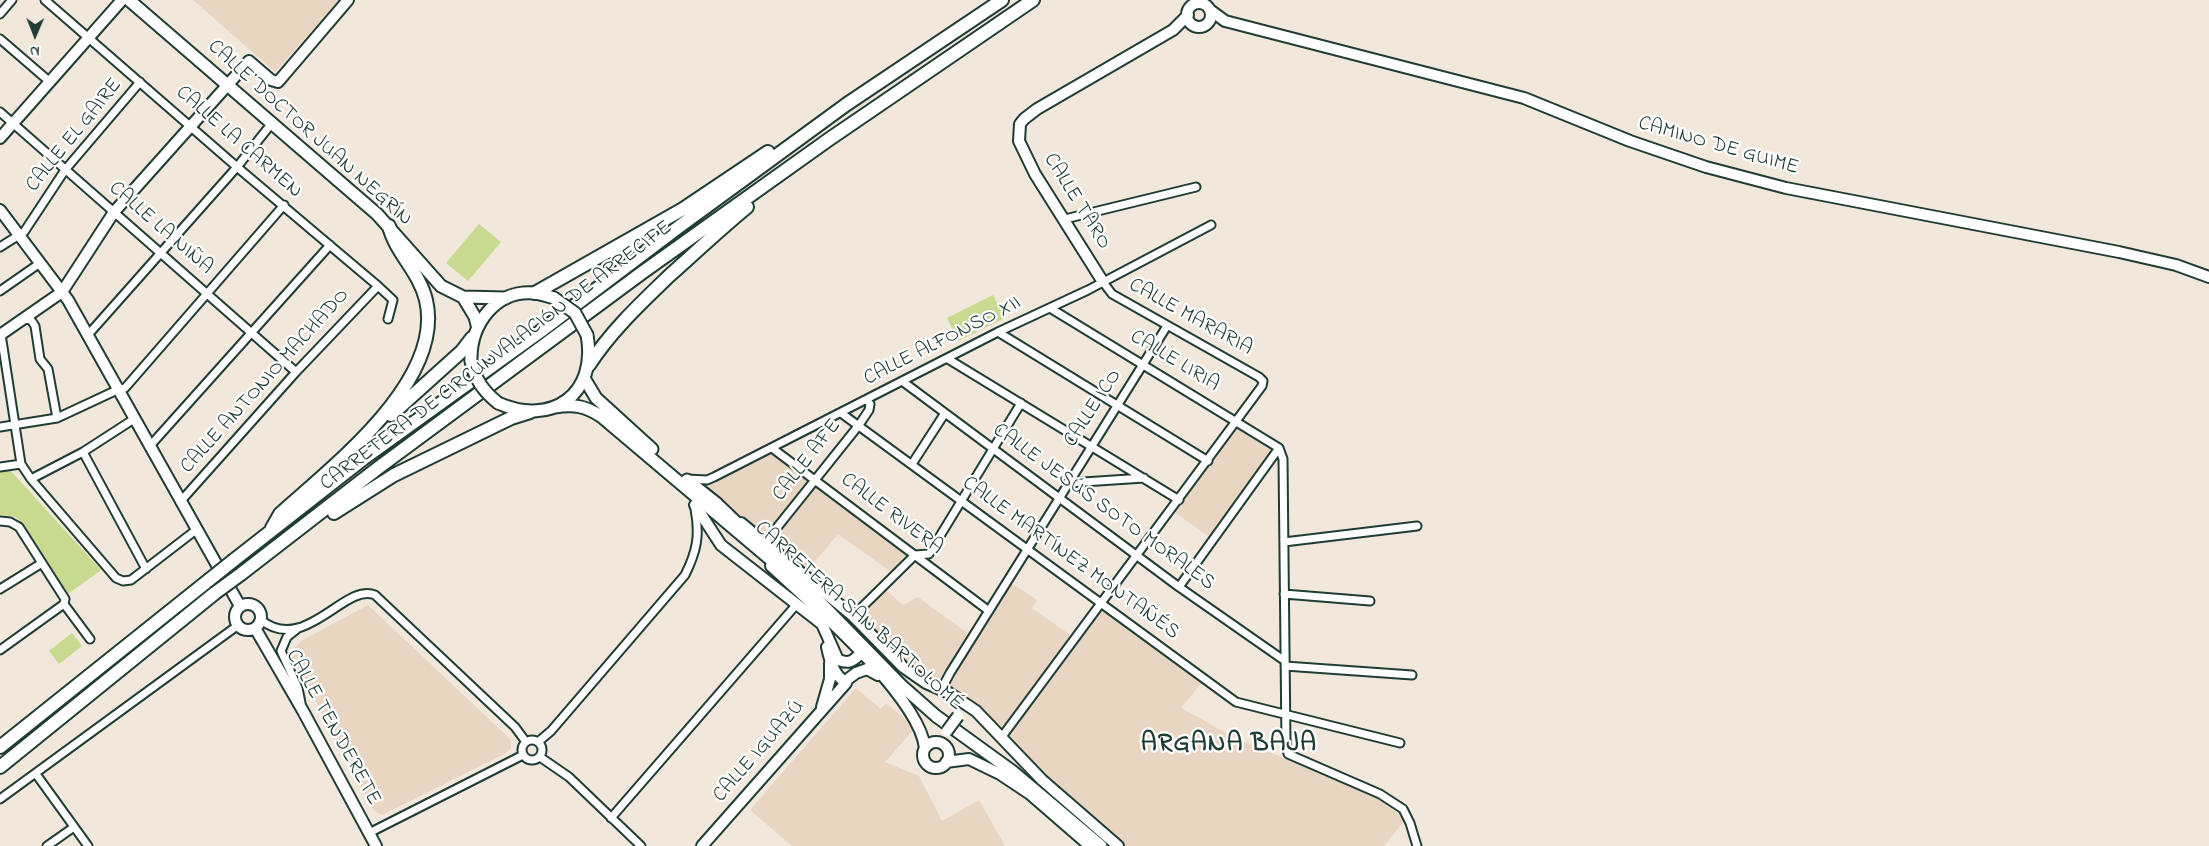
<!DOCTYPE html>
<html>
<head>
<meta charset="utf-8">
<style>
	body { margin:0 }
	#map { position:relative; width:2209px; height:846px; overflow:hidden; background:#f2e7db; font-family:"Indie Flower",sans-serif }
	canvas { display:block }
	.north { position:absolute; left:10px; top:10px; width:50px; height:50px; -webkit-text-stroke:4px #fff; paint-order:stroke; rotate:181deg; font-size:14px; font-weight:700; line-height:20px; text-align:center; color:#1f3d34 }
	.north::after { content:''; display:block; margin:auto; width:18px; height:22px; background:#1f3d34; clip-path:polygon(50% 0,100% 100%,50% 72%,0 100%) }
</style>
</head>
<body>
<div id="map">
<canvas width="2209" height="846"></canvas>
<div class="north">N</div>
</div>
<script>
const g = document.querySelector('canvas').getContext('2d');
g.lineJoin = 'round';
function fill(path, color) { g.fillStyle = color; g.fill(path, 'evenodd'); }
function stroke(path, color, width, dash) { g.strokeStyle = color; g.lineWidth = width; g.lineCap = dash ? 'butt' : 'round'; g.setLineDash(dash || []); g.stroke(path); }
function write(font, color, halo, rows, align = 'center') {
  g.font = font + ' "Indie Flower",sans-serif'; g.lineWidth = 4.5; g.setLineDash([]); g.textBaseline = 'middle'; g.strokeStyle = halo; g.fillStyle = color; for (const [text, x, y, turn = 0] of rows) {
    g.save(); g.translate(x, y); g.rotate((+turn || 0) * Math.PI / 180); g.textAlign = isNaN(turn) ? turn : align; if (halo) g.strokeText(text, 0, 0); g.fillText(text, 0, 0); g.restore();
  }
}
fill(new Path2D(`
	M 193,0 L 339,0 L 275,72 Z
	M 1237,423 L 1277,448 L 1212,539 L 1173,511 Z
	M 773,451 L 912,555 L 891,572 L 838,534 L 806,572 L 700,488 L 712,480 Z
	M 1010,582 L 1037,600 L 1032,608 L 1077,640 L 1101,607 L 1203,681 L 1181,708 L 1236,738 L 1381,799 L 1405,820 L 1384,846 L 1123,846 L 960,697 L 907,666 L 856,616 L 884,588 L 903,605 L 918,597 L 974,638 Z
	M 368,605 L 509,738 L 511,743 L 511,748 L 506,753 L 382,815 L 374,811 L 296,664 L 293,656 L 294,649 L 301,641 Z
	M 856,688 L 881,709 L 886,703 L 915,728 L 885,762 L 919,776 L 942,821 L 979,800 L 1005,846 L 792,846 L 750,810 Z`), '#e9d6c2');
fill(new Path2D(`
	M 479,224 L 501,242 L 468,281 L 446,263 Z
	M 993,295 L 1005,318 L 958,341 L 947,318 Z
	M 10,470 L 101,570 L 68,594 L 33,539 L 16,517 L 0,515 L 0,471 Z
	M 72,633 L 82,646 L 59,664 L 49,651 Z`), '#c7da8f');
const street = new Path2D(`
	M 45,0 L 237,167 L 378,286 L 393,300 L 388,319
	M 0,14 L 12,0
	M 0,39 L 50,82
	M 0,112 L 296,372
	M 1065,219 L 1196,187
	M 0,247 L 24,232 L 65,170 L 140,82
	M 0,291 L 40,263
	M 1050,308 L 1279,448
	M 23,319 L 31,320 L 35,326 L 40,359 L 48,369 L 57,418
	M 998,332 L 1208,461
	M 1,334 L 21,464 L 31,479 L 116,578 L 123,581 L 131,580 L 196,530
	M 87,336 L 237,167 L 272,123
	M 948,359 L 1179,500
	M 902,381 L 1179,587 L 1285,661
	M 841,413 L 1236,702 L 1400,743
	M 0,427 L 57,418 L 117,390 L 125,388 L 284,205
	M 149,447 L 330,245
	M 772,448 L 989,611
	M 1279,448 L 1283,459 L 1286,744 L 1288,754 L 1380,794 L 1403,809 L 1410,823 L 1417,846
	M 83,452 L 146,569
	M 912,464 L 945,413
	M 0,467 L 21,464
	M 31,479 L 83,452 L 134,419
	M 687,479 L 707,480 L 714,477 L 998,332 L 1088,290 L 1211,225
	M 1068,483 L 1144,478
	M 180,502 L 296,372 L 378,286
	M 0,521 L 10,522 L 19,527 L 65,599 L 64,604 L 90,639
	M 764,541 L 771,535 L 859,425 L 869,410 L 870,404 L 867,400
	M 1284,542 L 1417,526
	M 1179,587 L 1279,448
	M 0,589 L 42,563
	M 1284,594 L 1370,601
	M 853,616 L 915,555 L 929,554 L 1021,403
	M 261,620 C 305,655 345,582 375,595 L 515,727 L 526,742
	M 297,629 L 287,637 L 281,651 L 298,688 L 301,703
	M 0,650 L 64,604
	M 1285,666 L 1412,675
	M 941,690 L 950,673 L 1167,326
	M 1001,738 L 1262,386 L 1263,381 L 1259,377 L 1112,294 L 1103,282
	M522 750a10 10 0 1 1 20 0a10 10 0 1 1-20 0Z
	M 538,742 L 551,731 L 685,575 C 697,551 700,535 695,509
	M 540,757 L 569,777 L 641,846
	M 36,774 L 88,846
	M 0,799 L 237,626
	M 611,818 L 796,605
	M 369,833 L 523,755
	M 47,846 L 74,827`);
const secondary = new Path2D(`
	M1187 15a12 12 0 1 1 24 0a12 12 0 1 1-24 0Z
	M 1210,10 L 1225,21 L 1524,98 L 1630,141 L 1706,167 L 1786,188 L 2119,252 L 2176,265 L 2209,277
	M 0,138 L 122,0
	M 0,210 L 68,300 L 240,606
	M 1103,282 L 1035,174 L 1019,141 L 1020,124 L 1024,119 L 1037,109 L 1173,30 L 1188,15
	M 0,335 L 62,292 L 114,212 L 249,61 L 271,80 L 278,82 L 348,0
	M 695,505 L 721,545 L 822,624 L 838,660 C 847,663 851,663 858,656
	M 741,523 L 853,616 L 903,667 L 926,683 L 949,693 L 976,711 L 1042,780 L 1118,846
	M 771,566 C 811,603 919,696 925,748
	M235 617a13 13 0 1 1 26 0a13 13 0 1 1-26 0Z
	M 255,628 L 303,711 L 376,846
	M 827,647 C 830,661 833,674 846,683
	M 848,679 L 856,673 L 867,669 L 878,675
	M 822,707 L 830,679 L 830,663
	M923 755a13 13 0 1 1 26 0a13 13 0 1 1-26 0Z
	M 946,762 L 969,759 L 1000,774 L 1030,794 L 1090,846
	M 702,846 L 846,683`);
const primary = new Path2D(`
	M 129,0 L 377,214 L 441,286 L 463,297 L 506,298
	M 463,297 L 475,317 L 477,325
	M 471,361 C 470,325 495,289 535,293 C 541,294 548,296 554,298
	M 584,378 L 596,398 L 652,449
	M 498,403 C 552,427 598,394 587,335
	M 555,407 C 574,404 586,406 602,417 L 815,597 L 901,685 L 936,716 L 1012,771 L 1101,846
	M 687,480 L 716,503 L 746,532`);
const highway = new Path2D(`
	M 535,293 L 683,209 L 768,152
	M 589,365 C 611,331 640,304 669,276 C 695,253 720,229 747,207
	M 391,415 L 462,351 L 472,338
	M 334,513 L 394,475 L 511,418 L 530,412
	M 272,528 L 280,514 C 333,466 445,381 426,300 C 419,271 395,252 389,226
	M 234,560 L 363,459 L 541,331 L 680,226 L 847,104 L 1002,0
	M 241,574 L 378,468 L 643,272 L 828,140 L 1033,0
	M 0,747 L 209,580
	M 0,767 L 215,593`);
stroke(street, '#1f3d34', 11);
stroke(secondary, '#1f3d34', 14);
stroke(primary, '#1f3d34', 15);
stroke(highway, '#1f3d34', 16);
stroke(street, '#fff', 7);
stroke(secondary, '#fff', 10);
stroke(primary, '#fff', 11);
stroke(highway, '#fff', 12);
const secondaryBridge = new Path2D(`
	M 947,731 L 958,716`);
const primaryBridge = new Path2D(`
	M 554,298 L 575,313 L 587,335
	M 471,361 C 475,379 483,391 498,403`);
const highwayBridge = new Path2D(`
	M 209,580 L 234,560
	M 215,593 L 241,574`);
stroke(secondaryBridge, '#1f3d34', 14, []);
stroke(primaryBridge, '#1f3d34', 15, []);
stroke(highwayBridge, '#1f3d34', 16, []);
stroke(secondaryBridge, '#fff', 10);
stroke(primaryBridge, '#fff', 11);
stroke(highwayBridge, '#fff', 12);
write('21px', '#1f3d34', '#fff', [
	["CALLE DOCTOR JUAN NEGRÍN",309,134,42],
	["CALLE EL GAIRE",75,136,-51],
	["CALLE LA CARMEN",238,143,41],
	["CAMINO DE GUIME",1718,147,16],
	["CALLE TARO",1076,202,58],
	["CALLE LA NIÑA",160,229,41],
	["CALLE MARARIA",1190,318,29],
	["CALLE ALFONSO XII",943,342,-27],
	["CARRETERA DE CIRCUNVALACIÓN DE ARRECIFE",497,357,-37],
	["CALLE LIRIA",1174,362,31],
	["CALLE ANTONIO MACHADO",266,382,-48],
	["CALLE ICO",1094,409,-57],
	["CALLE AFE",808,461,-52],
	["CALLE JESÚS SOTO MORALES",1103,508,36],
	["CALLE RIVERA",891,515,37],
	["CALLE MARTÍNEZ MONTAÑÉS",1070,559,36],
	["CARRETERA SAN BARTOLOMÉ",858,617,42],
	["CALLE TENDERETE",332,728,61],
	["CALLE IGUAZÚ",760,752,-49]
]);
g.letterSpacing = '1px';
write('bold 26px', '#1f3d34', '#fff', [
	["ARGANA BAJA",1229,746]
]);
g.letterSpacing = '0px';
</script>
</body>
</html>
